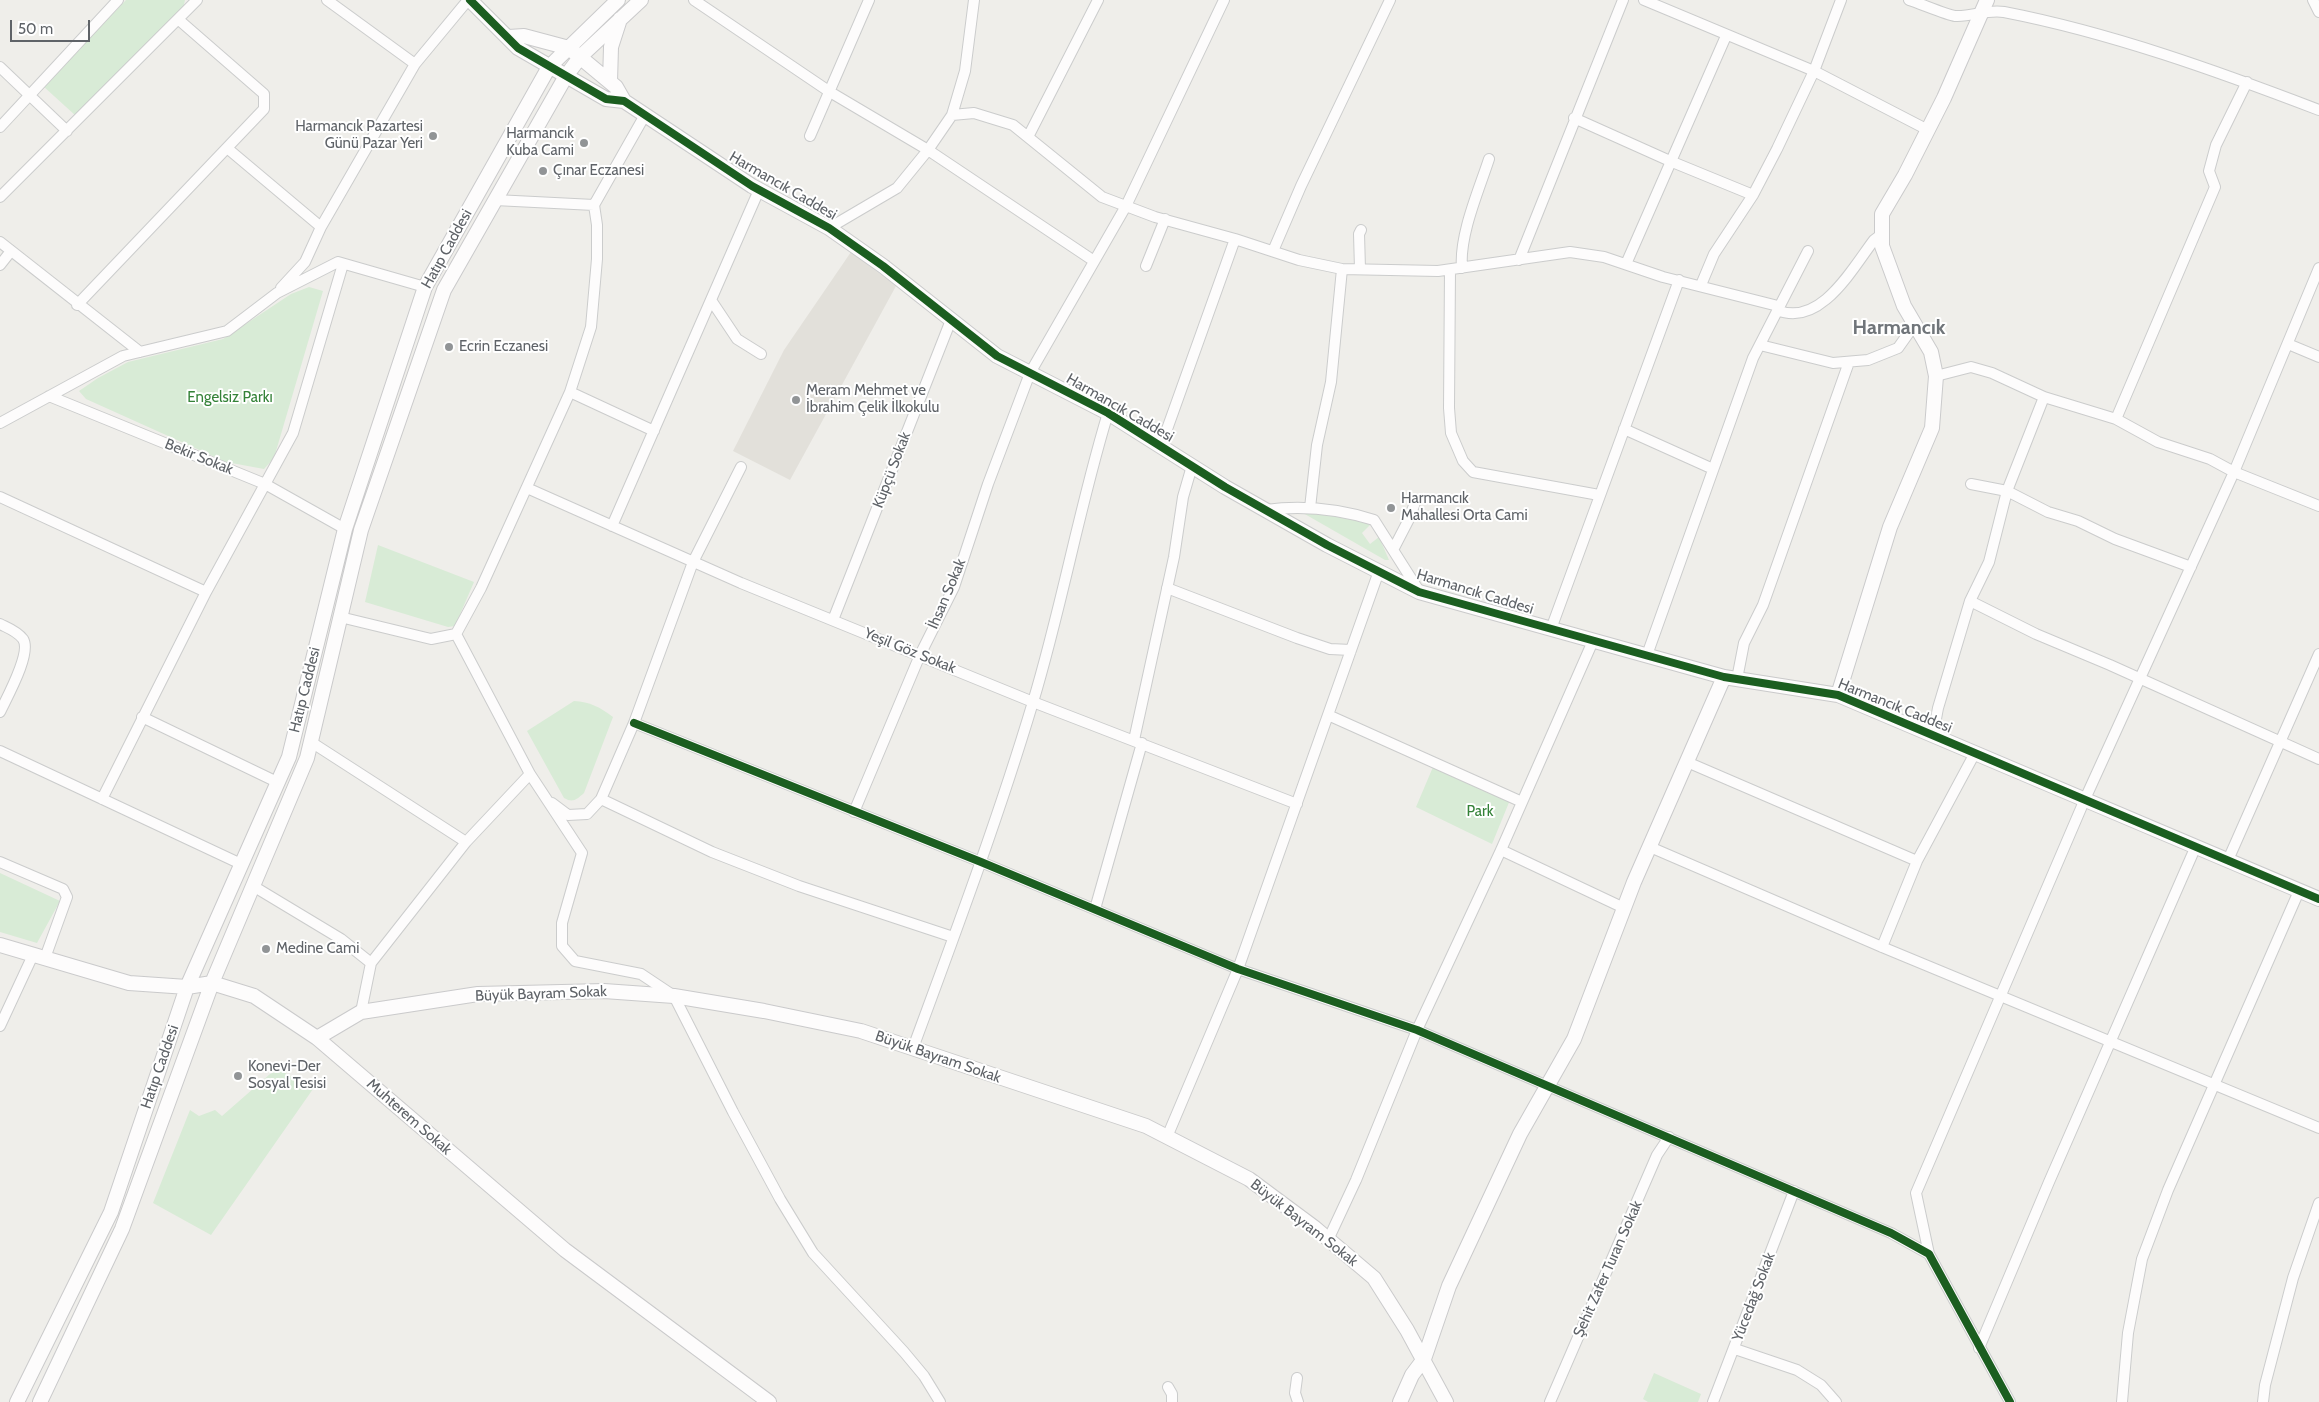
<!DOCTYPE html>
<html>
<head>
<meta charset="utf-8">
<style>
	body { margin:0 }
	#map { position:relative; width:2319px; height:1402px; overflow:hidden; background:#efeeea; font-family:Cabin,sans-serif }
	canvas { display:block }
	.scale { position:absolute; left:10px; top:20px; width:80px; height:22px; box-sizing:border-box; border:2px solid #5f6368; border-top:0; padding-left:6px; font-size:15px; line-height:18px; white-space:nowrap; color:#5f6368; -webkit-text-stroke:4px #fff; paint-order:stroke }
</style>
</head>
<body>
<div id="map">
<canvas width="2319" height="1402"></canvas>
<div class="scale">50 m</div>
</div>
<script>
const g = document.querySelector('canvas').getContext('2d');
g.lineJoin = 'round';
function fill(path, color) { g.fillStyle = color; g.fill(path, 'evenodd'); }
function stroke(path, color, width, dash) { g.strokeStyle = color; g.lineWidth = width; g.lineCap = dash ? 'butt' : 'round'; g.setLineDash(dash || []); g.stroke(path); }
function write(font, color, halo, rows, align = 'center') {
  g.font = font + ' Cabin,sans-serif'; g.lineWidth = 4; g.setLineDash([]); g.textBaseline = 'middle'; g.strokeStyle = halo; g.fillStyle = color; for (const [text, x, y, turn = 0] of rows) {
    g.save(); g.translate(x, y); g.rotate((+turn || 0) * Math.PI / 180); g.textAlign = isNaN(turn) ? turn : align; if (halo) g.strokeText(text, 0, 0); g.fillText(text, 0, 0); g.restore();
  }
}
fill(new Path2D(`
	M 851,252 L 896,286 L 790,480 L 733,451 L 784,350 Z`), '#e2e0da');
fill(new Path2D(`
	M 126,0 L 185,0 L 183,9 L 76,116 L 43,86 Z
	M 309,287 L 323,291 L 274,458 L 264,469 L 226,462 L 86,399 L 79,391 L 98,378 L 128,362 L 223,339 L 291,294 Z
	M 1303,513 L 1356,518 L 1370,525 L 1362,533 L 1370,544 L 1379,537 L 1389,560 L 1385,560 Z
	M 378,545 L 474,582 L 455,626 L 448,627 L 365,602 Z
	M 574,701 C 590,702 600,707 613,717 L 584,793 C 576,800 573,803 564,798 L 527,731 Z
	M 1433,767 L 1510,800 L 1492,844 L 1416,807 Z
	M 0,873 L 60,901 L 37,943 L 0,932 Z
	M 280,1070 L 313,1089 L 211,1235 L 153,1203 L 190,1110 L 199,1116 L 215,1110 L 222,1116 L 270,1074 Z
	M 1654,1373 L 1701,1394 L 1698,1402 L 1648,1402 L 1643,1399 Z`), '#d8ebd6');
const street = new Path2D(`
	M 327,0 L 415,64
	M 694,0 L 830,92 L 928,150 L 1094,261
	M 1644,0 L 1814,71 L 1928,130
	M 1909,0 C 1919,3 1947,15 1955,16 C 1972,17 1987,9 2004,12 C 2112,33 2217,71 2319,110
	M 2313,0 L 2319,12
	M 0,67 L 67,131
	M 952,115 L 974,113 L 1013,125 L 1102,197 L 1155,217 L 1235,239 L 1299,260 L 1342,269 L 1438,271 L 1570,252 L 1604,257 L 1663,277 L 1778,306
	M 1574,118 L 1670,161 L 1753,195
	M 0,127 L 118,0
	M 810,136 L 869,0
	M 1028,137 L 1098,0
	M 227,148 L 321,227
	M 0,197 L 197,0
	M 495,200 L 594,205 L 645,115
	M 829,228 L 897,188 L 928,150 L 952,115 L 965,71 L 974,0
	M 0,242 L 140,352
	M 1273,251 L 1301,186 L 1390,0
	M 1519,260 L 1623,0
	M 1626,264 L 1726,36
	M 0,265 L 11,251
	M 1146,266 L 1165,219
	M 1462,268 C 1459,235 1479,190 1489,159
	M 1360,269 L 1359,234 L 1361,230
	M 1450,270 L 1449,408 L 1451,433 L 1463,461 L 1473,472 L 1599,495
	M 1701,285 L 1714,254 L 1753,195 L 1777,149 L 1814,71 L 1841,0
	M 281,288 L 305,262 L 321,227 L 415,64 L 468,0
	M 711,300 L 737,339 L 761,354
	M 77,305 L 264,109 L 264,94 L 179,20
	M 1777,310 C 1820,328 1852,269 1874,240 L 1882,234
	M 2288,344 L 2319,357
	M 1760,345 L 1833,363 L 1868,360 L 1898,348 L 1915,324
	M 1936,376 L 1971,367 L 1992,373 L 2044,397 L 2116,419 L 2158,442 L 2210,459 L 2234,472 L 2319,506
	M 570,392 L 654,431
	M 49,396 L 265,484 L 345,529
	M 2116,419 L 2215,187 L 2209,171 L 2216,145 L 2247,82
	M 0,423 L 123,356 L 227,331 L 277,293 L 338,262 L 425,287
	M 1624,429 L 1713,469
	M 1161,446 L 1235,239
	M 1971,484 L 2007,491 L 2048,512 L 2078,521 L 2115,539 L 2191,567
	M 527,488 L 741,583 L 1033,702 L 1297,804
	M 0,497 L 206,592
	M 1310,508 L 1317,445 L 1331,382 L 1342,269
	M 1266,510 C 1303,505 1339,509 1374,520 L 1419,591
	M 612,526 L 759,190
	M 1394,548 L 1409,519 L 1416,500
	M 1167,588 L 1297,638 L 1330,649 L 1351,650
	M 1970,601 L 2036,634 L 2110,665 L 2319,759
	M 340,617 L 431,639 L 456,634 L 481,588 L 570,392 L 591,327 L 597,259 L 597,225 L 594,205
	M 833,620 L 951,320
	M 0,624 C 8,628 17,631 23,639 C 32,653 7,697 0,712
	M 1551,629 L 1679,280
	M 456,634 L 530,774 L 582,853 L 562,923 L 562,946 L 575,961 L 641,974 L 674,996 L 733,1112 L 780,1199 L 813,1253 L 904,1352 L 924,1376 L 940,1402
	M 1647,655 L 1753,358 L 1808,251
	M 1737,679 L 1744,643 L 1763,605 L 1849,362
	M 1328,715 L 1522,802
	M 142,717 L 277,782
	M 634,723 L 981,862 L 1238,969 L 1417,1030 L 1891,1233 L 1929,1254 L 2010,1402
	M 1933,735 L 1938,708 L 1970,601 L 1989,562 L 2007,491 L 2044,397
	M 1134,740 L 1174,557 L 1183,497 L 1192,466
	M 311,742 L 466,842
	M 0,751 L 241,864
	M 1687,762 L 1917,861
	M 102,799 L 206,592 L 293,433 L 343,264
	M 601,799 L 712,852 L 799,886 L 953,937
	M 552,803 L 568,815 L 587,814 L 601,799 L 634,723 L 693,562 L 741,467
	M 854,812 L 920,655 L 954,587 L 988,484 L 1030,373 L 1126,206 L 1224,0
	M 1650,847 L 1882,947 L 2319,1128
	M 1501,850 L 1624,908
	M 2228,860 L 2319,654
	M 0,862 L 63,889 L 67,897 L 45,958
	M 253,886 L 341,939 L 371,963
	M 1095,909 L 1142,743
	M 1882,947 L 1917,861 L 1975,753
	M 361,1012 L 371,963 L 466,842 L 530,774
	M 0,1026 L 33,955
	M 913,1048 C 955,934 998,819 1033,702 C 1062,606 1079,508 1108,413
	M 1167,1137 L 1238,969 L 1379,571
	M 1328,1240 L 1356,1180 L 1417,1030 L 1501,850 L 1593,641
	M 1929,1254 L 1916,1193 L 2085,799 L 2234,472 L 2319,268
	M 1979,1348 L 2049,1182 L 2196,846
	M 1735,1349 L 1797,1370 L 1821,1385 L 1836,1402
	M 1297,1378 L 1295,1393 L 1298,1402
	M 1168,1387 L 1172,1394 L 1172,1402
	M 1550,1402 L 1657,1155 L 1669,1137
	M 1713,1402 L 1794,1191
	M 2122,1402 L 2128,1333 L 2142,1259 L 2168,1190 L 2299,891
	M 2263,1402 L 2265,1385 L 2293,1278 L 2319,1203`);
const secondary = new Path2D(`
	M 470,0 L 518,48 L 606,99 L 624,101 L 752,186 L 829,228 L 883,266 L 997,356 L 1108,413 L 1225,487 L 1327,545 L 1419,592 L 1724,677 L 1838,695 L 2319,899
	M 509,37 L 524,36 L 569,48 L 616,87 L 624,101
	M 610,82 L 611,47 L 620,19
	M 1838,695 L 1890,527 L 1932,428 L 1936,376 L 1931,352 L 1904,306 L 1882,246 L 1882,214 L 1905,175 L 1944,98 L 1987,0
	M 0,945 L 129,983 L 187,987 L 212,983 L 254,996 L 317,1038 L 565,1250 L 769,1402
	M 317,1038 L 361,1012 L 478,994 L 604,991 L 674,996 L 764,1011 L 861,1031 L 1146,1126 L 1249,1179 L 1315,1228 L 1374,1278 L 1407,1330 L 1446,1402
	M 17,1402 L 111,1212 L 187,987 L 289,757 L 345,529 L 425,287 L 549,67 L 618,0
	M 40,1402 L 122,1229 L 212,983 L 307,758 L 361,530 L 444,290 L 566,76 L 581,56 L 641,0
	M 1400,1402 L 1412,1375 L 1424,1359 L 1449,1286 L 1520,1134 L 1574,1039 L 1634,882 L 1724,677`);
stroke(street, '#cbcccc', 12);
stroke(secondary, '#cacacb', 16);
stroke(street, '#fdfcfc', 10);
stroke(secondary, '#fdfcfc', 14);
stroke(new Path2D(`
	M 470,0 L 518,48 L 606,99 L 624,101 L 752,186 L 829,228 L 883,266 L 997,356 L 1108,413 L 1225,487 L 1327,545 L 1419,592 L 1724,677 L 1838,695 L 2319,899
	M 634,723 L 981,862 L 1238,969 L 1417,1030 L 1891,1233 L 1929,1254 L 2010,1402`), '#1b5e20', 8);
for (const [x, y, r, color] of [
	[433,136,5,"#919496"],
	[584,143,5,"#919496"],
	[543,171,5,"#919496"],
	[449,347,5,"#919496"],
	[796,400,5,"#919496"],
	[1391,508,5,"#919496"],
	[266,949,5,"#919496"],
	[238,1076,5,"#919496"]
]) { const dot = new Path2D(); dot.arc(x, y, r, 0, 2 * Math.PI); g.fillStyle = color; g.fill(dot); stroke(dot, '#fff', 2); }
write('15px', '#5f6368', '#fff', [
	["Harmancık Pazartesi",423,127,"right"],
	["Günü Pazar Yeri",423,144,"right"],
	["Harmancık",574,134,"right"],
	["Kuba Cami",574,151,"right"],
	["Çınar Eczanesi",553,171],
	["Ecrin Eczanesi",459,347],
	["Meram Mehmet ve",806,391],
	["İbrahim Çelik İlkokulu",806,408],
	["Harmancık",1401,499],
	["Mahallesi Orta Cami",1401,516],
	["Medine Cami",276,949],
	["Konevi-Der",248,1067],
	["Sosyal Tesisi",248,1084]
], 'left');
write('15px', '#5f6368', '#fff', [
	["Harmancık Caddesi",783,186,30],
	["Hatıp Caddesi",447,249,-61],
	["Harmancık Caddesi",1120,408,30],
	["Bekir Sokak",199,457,22],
	["Küpçü Sokak",892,470,-69],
	["Harmancık Caddesi",1475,592,17],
	["İhsan Sokak",947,594,-67],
	["Yeşil Göz Sokak",910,651,22],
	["Hatıp Caddesi",305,690,-76],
	["Harmancık Caddesi",1895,706,22],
	["Büyük Bayram Sokak",541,994,-2],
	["Büyük Bayram Sokak",938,1057,19],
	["Hatıp Caddesi",160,1067,-71],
	["Muhterem Sokak",409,1117,41],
	["Büyük Bayram Sokak",1304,1223,38],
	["Şehit Zafer Turan Sokak",1608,1269,-66],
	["Yücedağ Sokak",1754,1297,-69]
]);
write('15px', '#348238', '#fff', [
	["Engelsiz Parkı",230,398],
	["Park",1480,812]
]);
write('bold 20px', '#70757a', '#fff', [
	["Harmancık",1899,328]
]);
</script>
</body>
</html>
